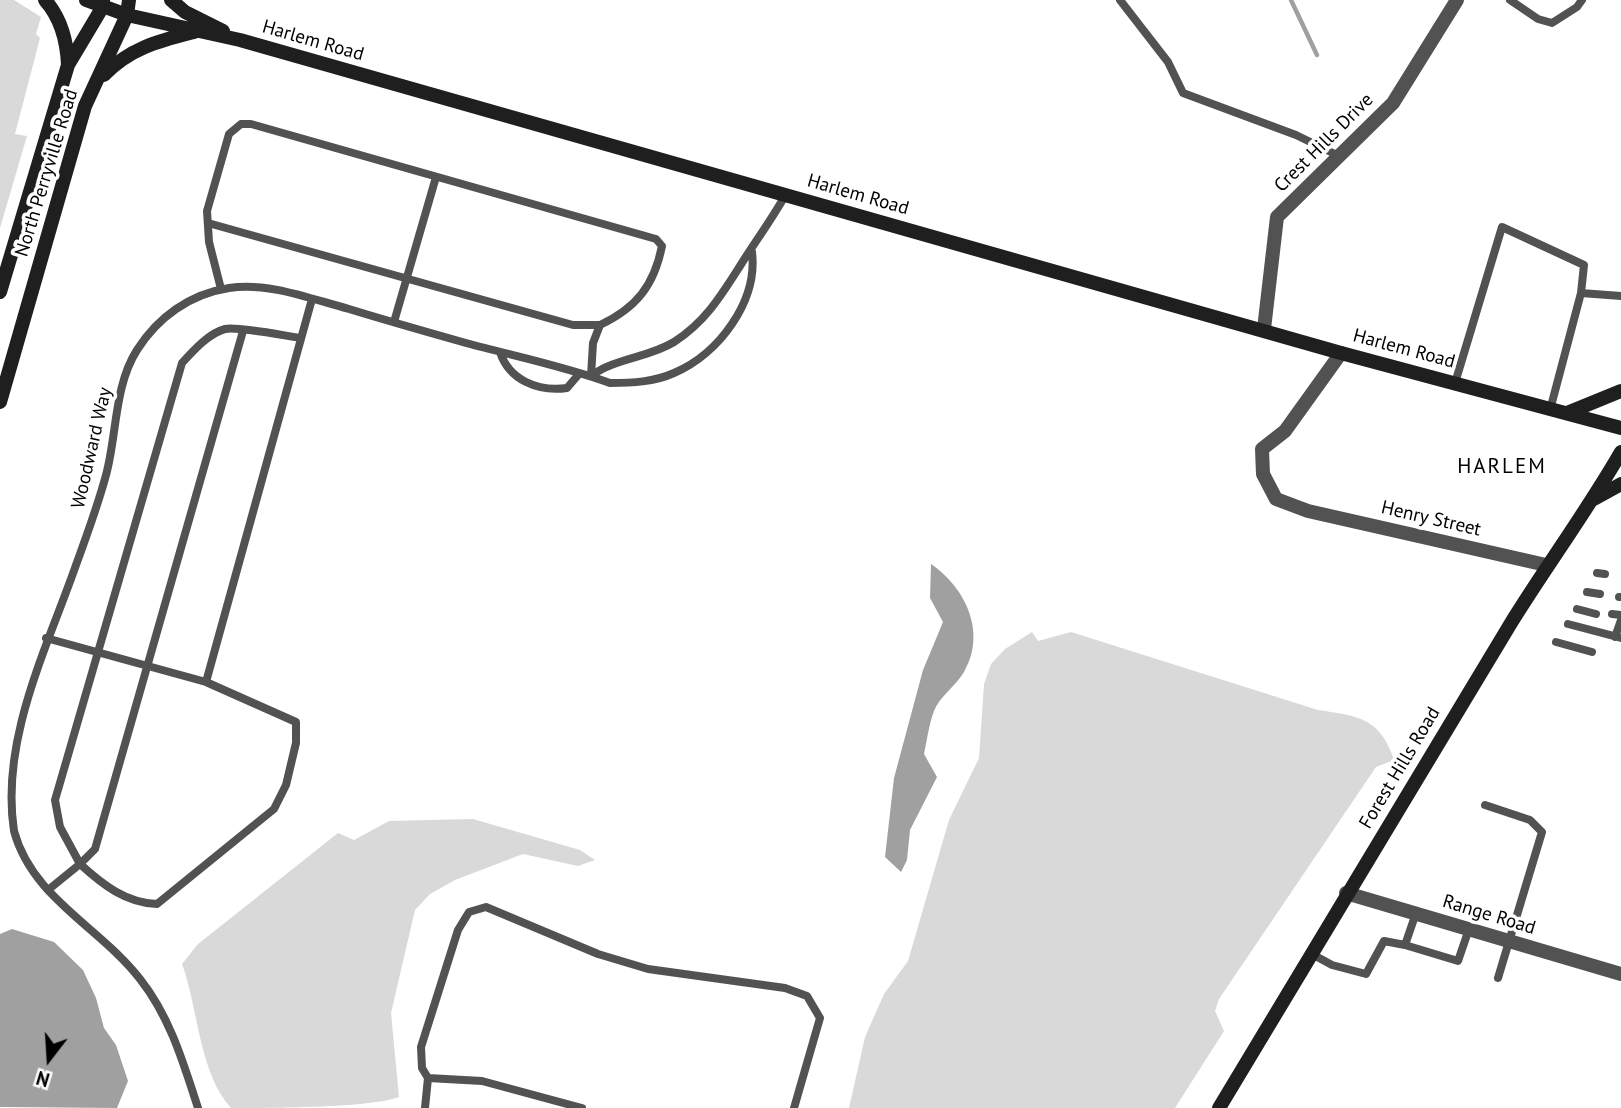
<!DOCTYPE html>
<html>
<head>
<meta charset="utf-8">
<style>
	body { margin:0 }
	#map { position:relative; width:1621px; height:1108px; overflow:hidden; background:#fff; font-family:"PT Sans",sans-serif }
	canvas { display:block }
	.north { position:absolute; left:14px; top:1024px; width:70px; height:70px; -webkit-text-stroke:5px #fff; paint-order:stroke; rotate:197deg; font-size:19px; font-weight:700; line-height:28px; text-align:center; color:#000 }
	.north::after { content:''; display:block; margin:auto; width:24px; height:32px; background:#000; clip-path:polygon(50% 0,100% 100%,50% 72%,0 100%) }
</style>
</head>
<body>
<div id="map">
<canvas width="1621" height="1108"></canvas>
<div class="north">N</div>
</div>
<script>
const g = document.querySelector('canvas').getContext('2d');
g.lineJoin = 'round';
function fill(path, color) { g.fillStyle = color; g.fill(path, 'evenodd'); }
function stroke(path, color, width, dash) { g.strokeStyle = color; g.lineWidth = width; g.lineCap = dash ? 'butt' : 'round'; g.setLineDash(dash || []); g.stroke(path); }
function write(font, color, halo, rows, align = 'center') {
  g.font = font + ' "PT Sans",sans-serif'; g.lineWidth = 7; g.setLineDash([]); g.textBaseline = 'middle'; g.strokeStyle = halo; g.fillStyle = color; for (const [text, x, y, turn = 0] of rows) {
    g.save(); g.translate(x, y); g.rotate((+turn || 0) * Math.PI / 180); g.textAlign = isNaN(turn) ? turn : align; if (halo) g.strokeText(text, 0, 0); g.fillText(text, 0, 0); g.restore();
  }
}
fill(new Path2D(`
	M 0,0 L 14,0 L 41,17 L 36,34 L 40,38 L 15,134 L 27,136 L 0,228 Z
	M 1032,632 L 1038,641 L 1071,632 L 1318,710 C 1359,716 1380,718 1394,760 L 1376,767 L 1219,999 L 1215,1011 L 1224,1031 L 1175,1108 L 849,1108 L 865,1037 L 884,994 L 908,961 L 949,820 L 979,758 L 984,684 L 991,664 L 1005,649 Z
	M 473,819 L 580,850 L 595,860 L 578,866 L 523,854 L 455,880 L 430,894 L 415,910 L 391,1013 L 399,1097 C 370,1108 269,1108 231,1108 C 199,1073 198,1007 182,964 L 198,944 L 338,833 L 354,840 L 389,821 Z`), '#d9d9d9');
fill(new Path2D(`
	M 931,564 C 966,588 987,633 964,672 C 956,686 939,697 934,711 C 929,724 927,740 924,754 L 937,777 L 910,830 L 907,860 L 901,872 L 885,857 L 894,778 L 923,670 L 943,622 L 930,598 Z
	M 12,929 L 54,942 L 83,970 L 96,998 L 104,1028 L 116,1045 L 128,1081 L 117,1108 L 0,1107 L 0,934 Z`), '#a0a0a0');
stroke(new Path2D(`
	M 1291,0 L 1317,55`), '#a0a0a0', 4.5);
stroke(new Path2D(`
	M 1120,0 L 1168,62 L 1183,93 L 1296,135 L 1339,156
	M 1510,0 L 1538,19 L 1552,23 L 1577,7 L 1582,0
	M 208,223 L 573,325 L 600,325
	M 221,289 L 209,242 L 207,211 L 229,134 L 241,124 L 251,124 L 656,239 L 662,246 C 654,286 636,308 600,325 L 593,343 L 591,376
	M 394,322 L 436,177
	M 243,331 L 95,849 L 80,864 L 60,827 L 55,800 L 182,363 C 193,351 209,333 225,329 C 237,326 286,336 301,338
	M 500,352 C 509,380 538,392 567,388 L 579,374
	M 591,376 C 615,358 648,358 674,342 C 705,322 721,296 740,266 C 755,242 772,219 786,194
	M 1455,383 L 1502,227 L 1584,265 L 1581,293
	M 1550,410 L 1581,293 L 1621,296
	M 1597,573 L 1605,574
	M 1587,592 L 1600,594
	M 1619,597 L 1621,597
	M 1577,609 L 1596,614
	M 1612,614 L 1621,615
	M 1568,624 L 1621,638
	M 1615,637 L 1621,620
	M 46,638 L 206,682
	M 1556,642 L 1592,652
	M 1485,805 L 1530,820 L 1542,832 L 1498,978
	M 48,890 L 80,864 C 103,885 126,903 157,904 L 274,809 L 286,785 L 296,743 L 296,722 L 206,682 L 312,299
	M 1405,945 L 1458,961 L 1469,929
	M 1310,953 L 1332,965 L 1366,974 L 1384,941 L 1405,945 L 1416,913
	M 198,1108 C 183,1062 170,1017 140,979 C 100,927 32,898 14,831 C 0,740 47,648 76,565 C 87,535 98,505 106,475 C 117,435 114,386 137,350 C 158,317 190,294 229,288 C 269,282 311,299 349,309 C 388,321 427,332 466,343 C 514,356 564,366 610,383 C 632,383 654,382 674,373 C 719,354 758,301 752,252
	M 425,1108 L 428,1078
	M 582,1108 L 482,1081 L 428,1078 L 422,1068 L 421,1047 L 458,930 L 469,912 L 486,907 L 598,954 L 648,969 L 785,988 L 807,996 L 820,1018 L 794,1108`), '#525252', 8);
stroke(new Path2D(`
	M 1264,329 L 1277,217 L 1393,103 L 1457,0
	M 1341,353 L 1285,431 L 1262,449 L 1263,474 L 1276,499 L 1308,511 L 1546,565
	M 1346,893 L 1621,974`), '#525252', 14);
stroke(new Path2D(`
	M 45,0 C 61,18 67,41 68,65
	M 86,0 L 127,15 L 240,40 L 1341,353 L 1621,428
	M 171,0 L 185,12 L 223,31
	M 104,75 C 130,48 159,41 194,32
	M 0,292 L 68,65 L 102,8 L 103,1
	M 0,402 L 85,106 L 127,15 L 129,0
	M 1567,413 L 1621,391
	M 1594,499 L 1621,484
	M 1219,1108 L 1511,623 C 1547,565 1587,511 1621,452`), '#1f1f1f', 14);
write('19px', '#000', '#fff', [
	["Harlem Road",313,41,16],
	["Crest Hills Drive",1324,143,-45],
	["North Perryville Road",47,173,-73],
	["Harlem Road",858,195,16],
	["Harlem Road",1404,349,15],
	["Woodward Way",92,448,-77],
	["Henry Street",1431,519,13],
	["Forest Hills Road",1400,768,-59],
	["Range Road",1489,915,17]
]);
g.letterSpacing = '2px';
write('21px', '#000', '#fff', [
	["HARLEM",1502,467]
]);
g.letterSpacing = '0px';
</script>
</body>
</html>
